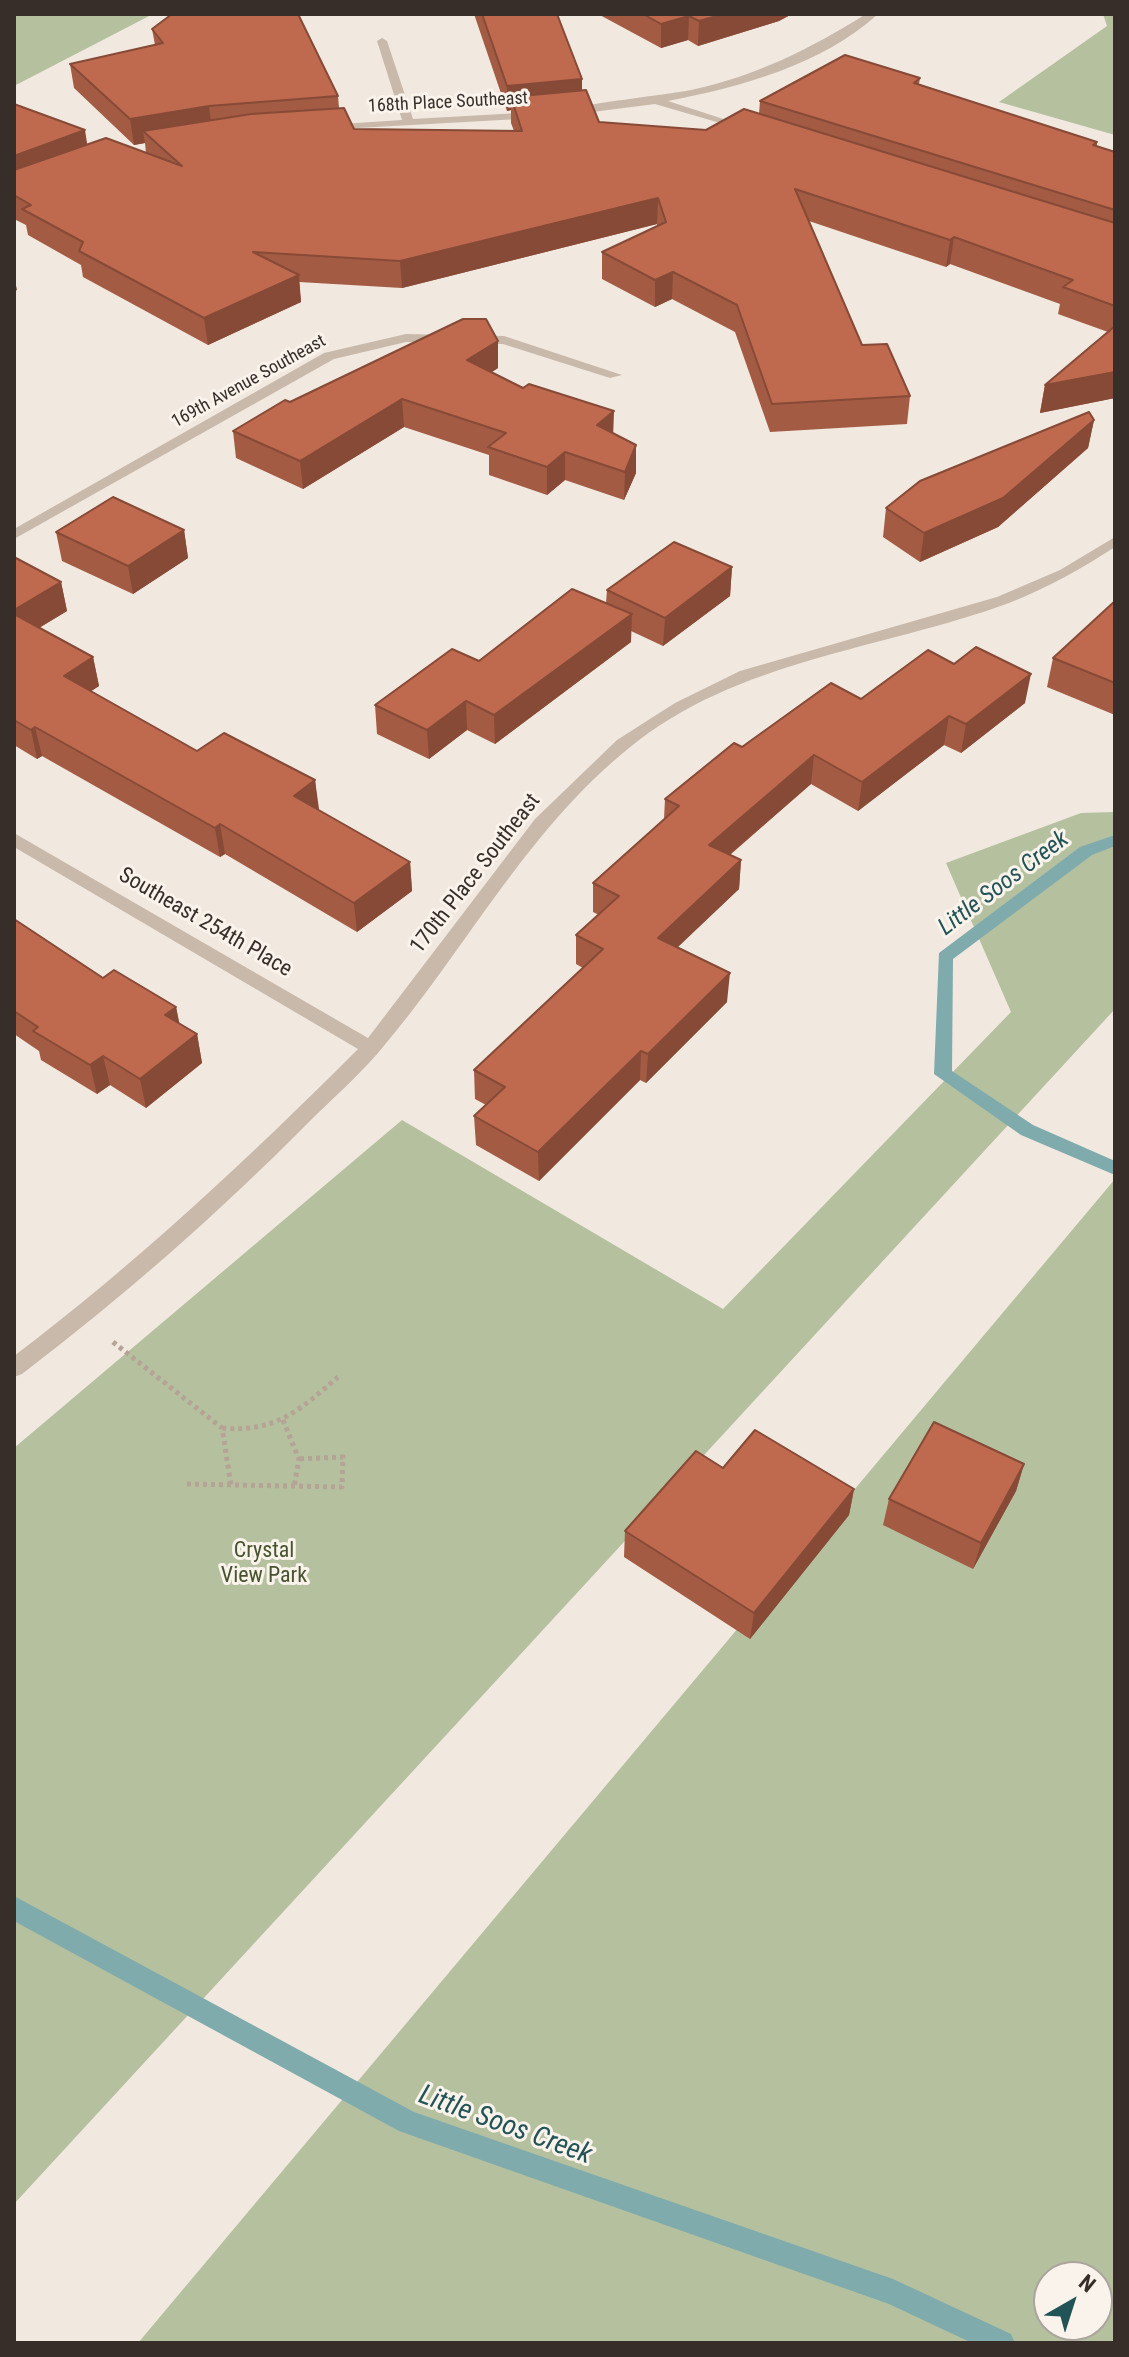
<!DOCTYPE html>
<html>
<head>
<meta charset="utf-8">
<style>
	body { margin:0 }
	#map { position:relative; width:1129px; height:2357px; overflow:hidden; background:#f1e8df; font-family:"Roboto Condensed",sans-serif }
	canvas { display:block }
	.frame { position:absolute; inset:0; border:16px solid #372e2a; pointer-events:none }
	.north { position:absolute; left:1033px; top:2261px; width:80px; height:80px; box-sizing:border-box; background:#f9f3eb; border:2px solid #aba49e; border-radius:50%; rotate:39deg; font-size:22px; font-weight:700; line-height:32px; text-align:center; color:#372e2a }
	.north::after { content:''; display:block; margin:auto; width:28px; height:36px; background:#225357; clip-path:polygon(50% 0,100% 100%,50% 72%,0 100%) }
</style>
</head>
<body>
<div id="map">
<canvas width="1129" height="2357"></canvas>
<div class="frame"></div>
<div class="north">N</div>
</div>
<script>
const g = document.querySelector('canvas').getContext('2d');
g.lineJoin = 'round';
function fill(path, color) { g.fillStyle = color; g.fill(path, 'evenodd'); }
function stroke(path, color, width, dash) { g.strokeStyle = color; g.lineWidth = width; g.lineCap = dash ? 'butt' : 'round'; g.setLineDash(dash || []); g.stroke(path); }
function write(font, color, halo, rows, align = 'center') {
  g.font = font + ' "Roboto Condensed",sans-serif'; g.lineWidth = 6; g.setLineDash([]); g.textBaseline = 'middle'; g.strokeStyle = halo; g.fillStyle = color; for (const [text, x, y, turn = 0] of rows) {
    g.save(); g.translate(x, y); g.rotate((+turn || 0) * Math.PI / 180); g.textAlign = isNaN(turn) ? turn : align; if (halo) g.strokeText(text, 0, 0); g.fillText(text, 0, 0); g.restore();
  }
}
fill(new Path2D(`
	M 14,14 L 153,14 L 14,86 Z
	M 1103,14 L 1115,14 L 1115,135 L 999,102 L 1107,26 Z
	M 1115,812 L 1115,1009 L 14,2204 L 14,1448 L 402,1120 L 723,1309 L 1011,1012 L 946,863 L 1081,813 Z
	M 1115,1179 L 1115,2343 L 138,2343 ZM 1049,2277 L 1097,2277 L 1097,2325 L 1049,2325 Z`), '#b5c09f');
fill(new Path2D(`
	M 1115,835 L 1115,846 L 1092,855 L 953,959 L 952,1071 L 1033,1125 L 1115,1161 L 1115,1175 L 1021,1135 L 934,1074 L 939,953 L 1080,847 Z
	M 14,1896 L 414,2112 L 893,2279 L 1011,2334 L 1015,2343 L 972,2343 L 889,2304 L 399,2131 L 14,1921 Z`), '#7fabad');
stroke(new Path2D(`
	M 113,1342 L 222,1428 L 231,1485
	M 283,1420 L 299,1459 L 294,1487
	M 222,1428 C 275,1433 300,1410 338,1377
	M 187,1484 L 342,1487 L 343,1457 L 299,1459`), '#b5a395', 5, [4, 4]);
fill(new Path2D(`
	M 866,14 L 878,14 C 822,65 740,87 668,101 L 751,128 L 751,132 L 655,104 L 569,115 L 563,112 C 576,104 667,95 691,90 C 756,76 810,49 866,14 Z
	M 382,38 L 387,41 L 413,119 L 537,112 L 543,115 L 537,118 L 322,130 L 322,126 L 326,125 L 402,120 L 377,41 Z
	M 406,334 L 504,336 L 622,375 L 610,378 L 503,344 L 406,342 L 334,359 L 14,539 L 14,529 L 324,353 Z
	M 1115,537 L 1115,547 C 1081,569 1047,588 1009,603 C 881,650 738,659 629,748 C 525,832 464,953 378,1053 C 357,1077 331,1100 308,1123 C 219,1213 123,1297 22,1374 L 14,1377 L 14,1356 C 137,1263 249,1158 358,1049 L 14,847 L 14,833 L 368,1038 L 535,819 L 617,740 L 675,703 L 740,671 L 997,597 L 1060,570 Z`), '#c9b9ab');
fill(new Path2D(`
	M 474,14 L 557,14 L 582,79 L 582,91 L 599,122 L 706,130 L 759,114 L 760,101 L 920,78 L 919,84 L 1097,142 L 1097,146 L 1115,152 L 1115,398 L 1040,413 L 1045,385 L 1108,332 L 1058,314 L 1060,304 L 950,264 L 946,267 L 809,221 L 862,345 L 910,396 L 907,424 L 770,432 L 735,332 L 672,299 L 655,307 L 602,279 L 602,252 L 657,226 L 657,224 L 402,288 L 299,282 L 301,302 L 208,345 L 83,277 L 81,265 L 28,235 L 26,225 L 14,219 L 14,104 L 87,145 L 146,153 L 145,143 L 134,145 L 74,88 L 70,64 L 155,45 L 152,29 L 338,96 L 339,108 L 354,129 L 514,131 L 511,123 L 511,110 L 507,111 Z
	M 598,14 L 792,14 L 779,21 L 698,46 L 688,40 L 661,48 Z
	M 498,368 L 492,372 L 636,445 L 636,473 L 624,500 L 565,480 L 547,495 L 489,475 L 489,455 L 404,427 L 303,489 L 236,458 L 233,431 L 290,402 Z
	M 1094,420 L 1088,448 L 998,527 L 920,562 L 883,537 L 886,508 Z
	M 184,530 L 188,558 L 133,594 L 62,561 L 56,532 Z
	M 14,557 L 61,582 L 67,611 L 39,628 L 93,657 L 99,686 L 91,691 L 197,751 L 315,780 L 318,810 L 410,862 L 412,891 L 357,932 L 225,854 L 220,857 L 42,756 L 37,759 L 14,745 Z
	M 732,567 L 730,596 L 663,646 L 631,631 L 631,642 L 495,744 L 467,730 L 429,759 L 377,734 L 375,705 L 479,661 L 606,603 L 607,590 Z
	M 1115,601 L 1115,715 L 1047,687 L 1053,658 Z
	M 861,699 L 1025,703 L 961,753 L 944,745 L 858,811 L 811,784 L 730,855 L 741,860 L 739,889 L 677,947 L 727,1002 L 646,1083 L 640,1080 L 539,1181 L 476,1145 L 474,1116 L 486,1105 L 475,1099 L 474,1070 L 583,968 L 576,964 L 576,935 L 599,915 L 593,912 L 593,883 L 664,819 L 665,799 L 742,747 Z
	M 14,919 L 103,978 L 176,1007 L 179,1023 L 197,1034 L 202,1063 L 146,1108 L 110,1085 L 97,1094 L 41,1060 L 39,1051 L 14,1034 Z
	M 1024,1464 L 1016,1491 L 973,1569 L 883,1525 L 889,1499 Z
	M 723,1468 L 854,1489 L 849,1515 L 750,1639 L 624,1557 L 625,1531 Z`), '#a45b44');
fill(new Path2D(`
	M 724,14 L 792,14 L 779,21 L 698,46 L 699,21 Z
	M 689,16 L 688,40 L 661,48 L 661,24 Z
	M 582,79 L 582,104 L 511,97 L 511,110 L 507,111 L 507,86 Z
	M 209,106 L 212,132 L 143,131 L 145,143 L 134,145 L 130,119 Z
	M 85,130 L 89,156 L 14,184 L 14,156 Z
	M 658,198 L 657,224 L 402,288 L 400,261 Z
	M 954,237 L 950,264 L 946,267 L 950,240 Z
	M 673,272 L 672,299 L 655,307 L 655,280 Z
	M 299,275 L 301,302 L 208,345 L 204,318 Z
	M 14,276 L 17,290 L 14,292 Z
	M 498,341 L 498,368 L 468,387 L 467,360 Z
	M 1115,372 L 1115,398 L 1040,413 L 1045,385 Z
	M 402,399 L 404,427 L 303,489 L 300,461 Z
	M 614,411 L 613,439 L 597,425 Z
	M 1094,420 L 1088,448 L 998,527 L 920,562 L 924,533 Z
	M 636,445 L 636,473 L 624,500 L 625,472 Z
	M 565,452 L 565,480 L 547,495 L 547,467 Z
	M 184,530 L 188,558 L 133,594 L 128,566 Z
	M 732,567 L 730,596 L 663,646 L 665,618 Z
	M 61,582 L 67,611 L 17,641 L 14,628 L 14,610 Z
	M 632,614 L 631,642 L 495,744 L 494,715 Z
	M 93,657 L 99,686 L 70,705 L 64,676 Z
	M 1031,674 L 1025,703 L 961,753 L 966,724 Z
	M 466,701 L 467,730 L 429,759 L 427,730 Z
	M 949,716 L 944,745 L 858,811 L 862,782 Z
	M 35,727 L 42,756 L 37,759 L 31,730 Z
	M 814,755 L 811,784 L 707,874 L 709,845 Z
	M 315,780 L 319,809 L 297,825 L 294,796 Z
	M 220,824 L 225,854 L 220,857 L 215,828 Z
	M 741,860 L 739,889 L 657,967 L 658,938 Z
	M 410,862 L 412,891 L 357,932 L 354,903 Z
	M 730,973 L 727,1002 L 646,1083 L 648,1054 Z
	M 176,1007 L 182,1036 L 165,1015 Z
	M 197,1034 L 202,1063 L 146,1108 L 140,1079 Z
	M 641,1051 L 640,1080 L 539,1181 L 538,1152 Z
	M 103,1056 L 110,1085 L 97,1094 L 90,1065 Z
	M 1024,1464 L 1016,1491 L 973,1569 L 981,1543 Z
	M 854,1489 L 849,1515 L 750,1639 L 754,1613 Z`), '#864a37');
const building = new Path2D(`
	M 172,14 L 298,14 L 338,96 L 209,106 L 130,119 L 70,64 L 163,43 L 152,29 Z
	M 482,14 L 557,14 L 582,79 L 507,86 Z
	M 643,14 L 724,14 L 699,21 L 689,16 L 661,24 Z
	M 845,55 L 920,78 L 914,83 L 1097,142 L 1093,145 L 1115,152 L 1115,210 L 760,101 Z
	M 586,90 L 599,122 L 706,130 L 744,109 L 1115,223 L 1115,306 L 1063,287 L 1073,280 L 954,237 L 950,240 L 795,189 L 862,345 L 887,344 L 910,396 L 772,404 L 737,305 L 673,272 L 655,280 L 602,252 L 666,222 L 658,198 L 400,261 L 253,252 L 299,275 L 204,318 L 79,251 L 83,242 L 22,209 L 31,205 L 14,195 L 14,170 L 106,138 L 182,166 L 143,131 L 251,114 L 344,108 L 354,129 L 522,131 L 511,97 Z
	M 14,104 L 85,130 L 14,156 Z
	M 463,319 L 486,319 L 498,341 L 467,360 L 523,388 L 529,384 L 614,411 L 597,425 L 636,445 L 625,472 L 565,452 L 547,467 L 488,447 L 506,433 L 402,399 L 300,461 L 233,431 L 285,400 L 290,402 Z
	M 1115,326 L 1115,372 L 1045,385 Z
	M 1089,412 L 1094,420 L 1003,498 L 924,533 L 886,508 L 920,481 Z
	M 113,497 L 184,530 L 128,566 L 56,532 Z
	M 674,542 L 732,567 L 665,618 L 607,590 Z
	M 14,557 L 61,582 L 14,610 Z
	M 572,589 L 632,614 L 494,715 L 466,701 L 427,730 L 375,705 L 452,649 L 479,661 Z
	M 1115,601 L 1115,683 L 1053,658 Z
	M 14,614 L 93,657 L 64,676 L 197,751 L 224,733 L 315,780 L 294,796 L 410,862 L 354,903 L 220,824 L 215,828 L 35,727 L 31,730 L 14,720 Z
	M 976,647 L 1031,674 L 966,724 L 949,716 L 862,782 L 814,755 L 709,845 L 741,860 L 658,938 L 730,973 L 648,1054 L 641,1051 L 538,1152 L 474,1116 L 505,1087 L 474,1070 L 603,949 L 576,935 L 619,896 L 593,883 L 679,806 L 665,799 L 734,743 L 742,747 L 831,683 L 861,699 L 928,650 L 954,664 Z
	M 14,919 L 103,978 L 114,970 L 176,1007 L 165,1015 L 197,1034 L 140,1079 L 103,1056 L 90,1065 L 33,1031 L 38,1027 L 14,1011 Z
	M 934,1422 L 1024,1464 L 981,1543 L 889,1499 Z
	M 755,1430 L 854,1489 L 754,1613 L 625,1531 L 696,1451 L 723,1468 Z`);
fill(building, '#bf6a4f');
stroke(building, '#864a37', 2);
write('18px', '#372e2a', '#f9f3eb', [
	["168th Place Southeast",448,103,-3],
	["169th Avenue Southeast",249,382,-29]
]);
write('22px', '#372e2a', '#f9f3eb', [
	["170th Place Southeast",476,874,-52],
	["Southeast 254th Place",205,923,30]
]);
write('22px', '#47542f', '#f9f3eb', [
	["Crystal",264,1551],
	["View Park",264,1576]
]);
write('italic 24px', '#225357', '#f9f3eb', [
	["Little Soos Creek",1004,884,-37]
]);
write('italic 28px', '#225357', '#f9f3eb', [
	["Little Soos Creek",505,2126,20]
]);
</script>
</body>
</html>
